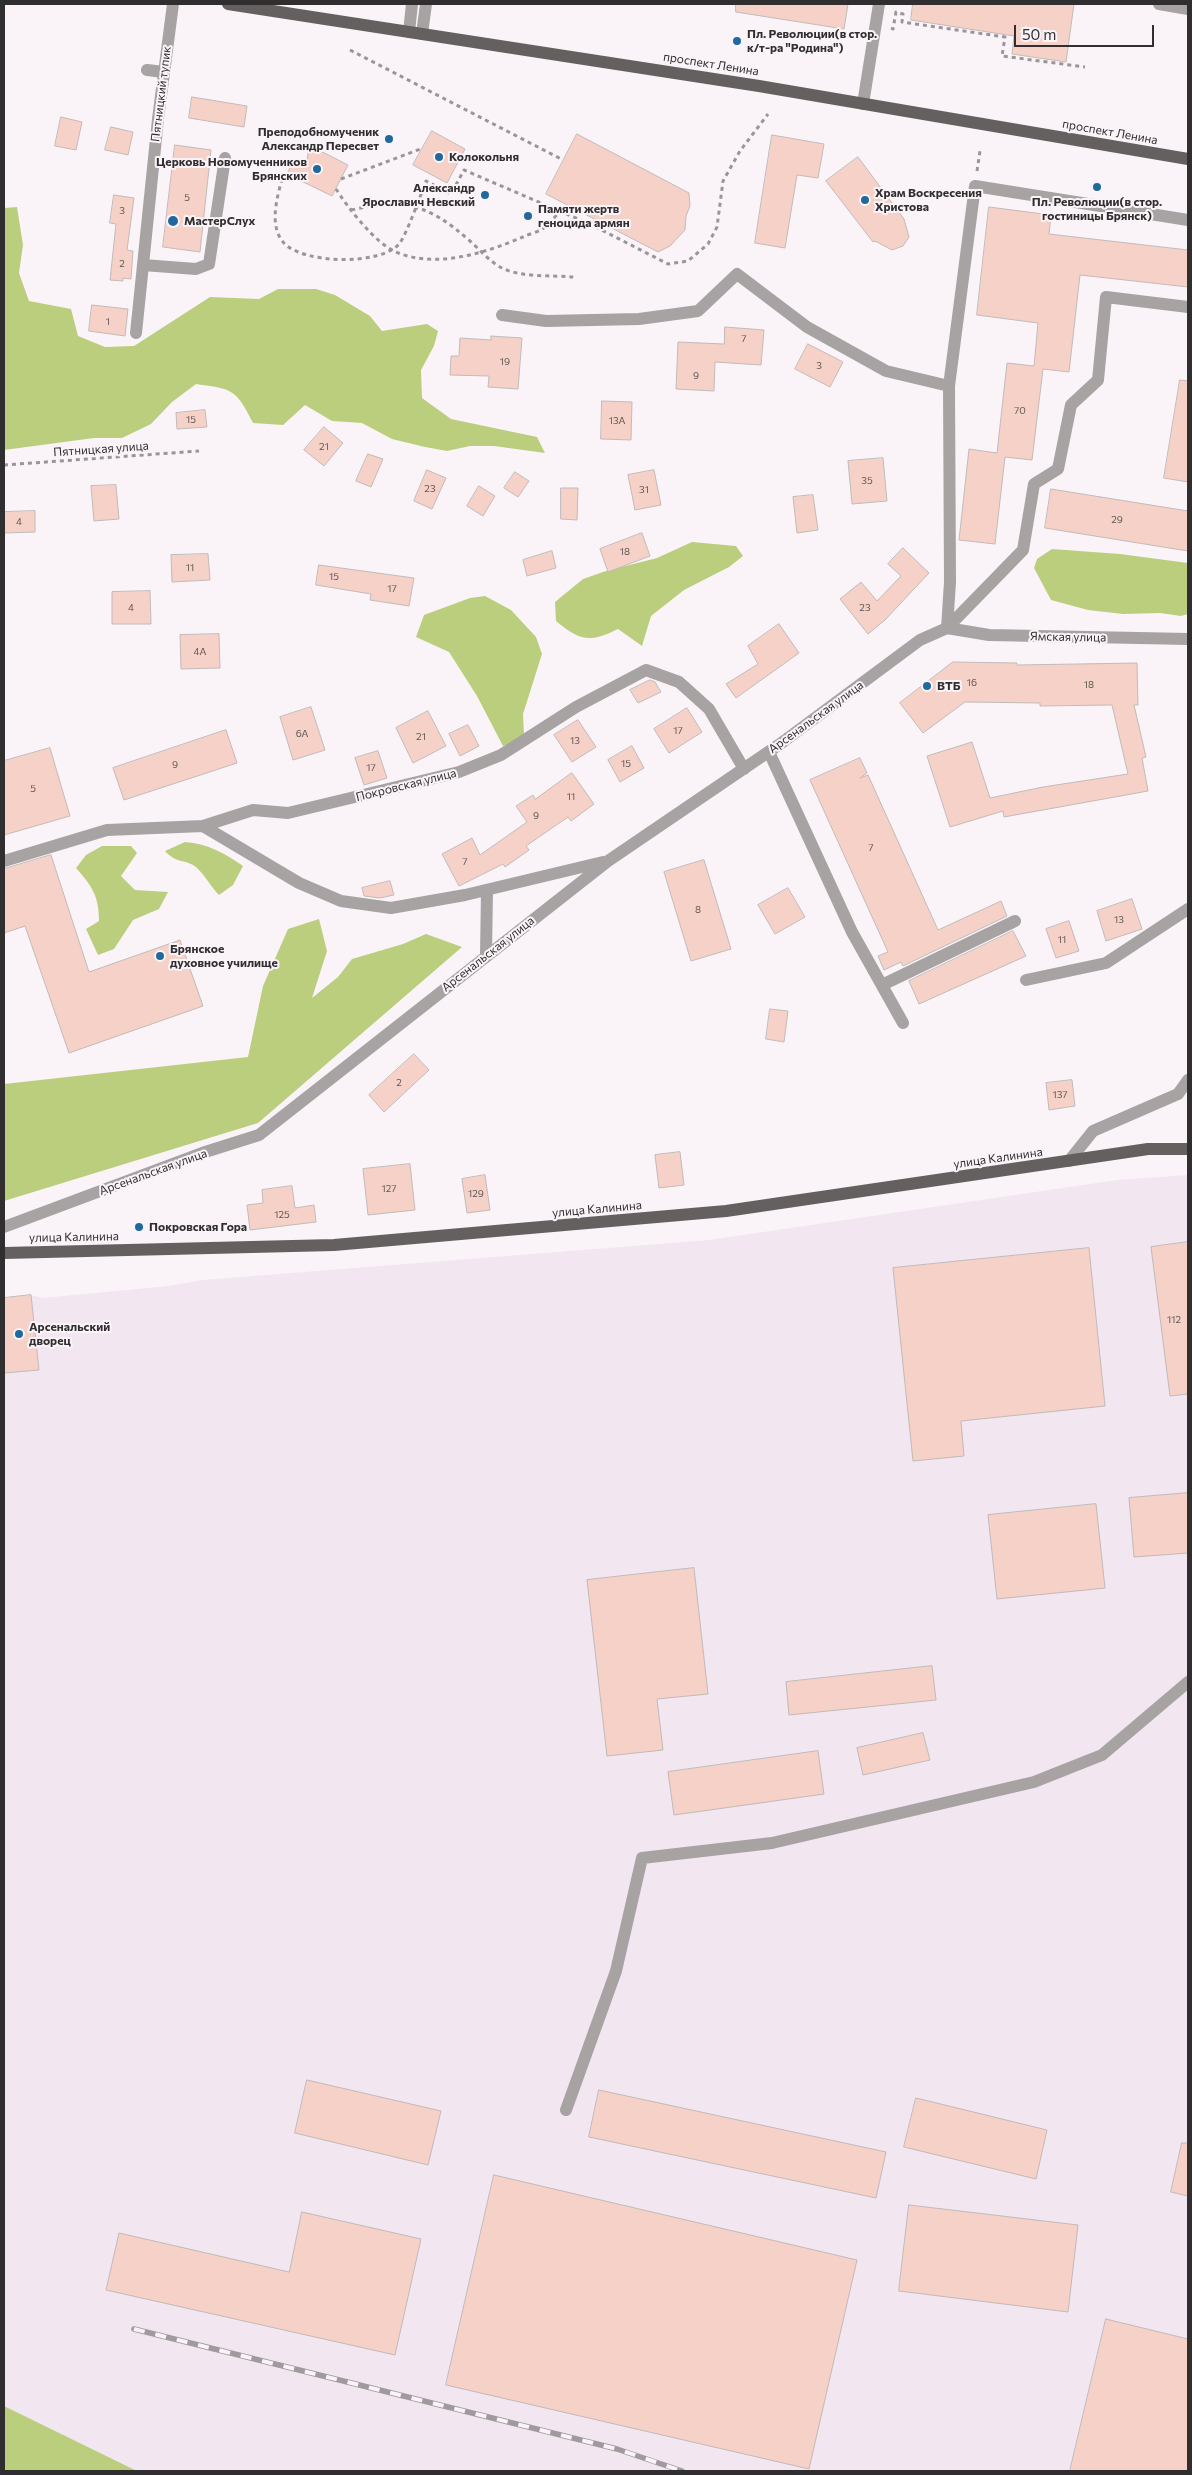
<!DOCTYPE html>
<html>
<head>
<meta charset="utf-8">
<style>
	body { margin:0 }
	#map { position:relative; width:1192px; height:2475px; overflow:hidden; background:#faf4f9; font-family:Commissioner,sans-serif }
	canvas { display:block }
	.frame { position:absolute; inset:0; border:5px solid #302e2f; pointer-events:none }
	.scale { position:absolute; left:1014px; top:25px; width:140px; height:22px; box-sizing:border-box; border:2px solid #302e2f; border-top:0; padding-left:6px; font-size:15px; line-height:18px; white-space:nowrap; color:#302e2f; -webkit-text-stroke:4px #faf4f9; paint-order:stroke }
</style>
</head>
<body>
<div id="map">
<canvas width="1192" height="2475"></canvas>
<div class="frame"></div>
<div class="scale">50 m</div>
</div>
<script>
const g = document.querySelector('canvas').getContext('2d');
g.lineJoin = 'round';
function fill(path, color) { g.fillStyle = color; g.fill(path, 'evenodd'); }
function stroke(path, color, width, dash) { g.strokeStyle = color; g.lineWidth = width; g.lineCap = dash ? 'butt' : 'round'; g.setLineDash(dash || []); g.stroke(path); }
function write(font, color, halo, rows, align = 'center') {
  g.font = font + ' Commissioner,sans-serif'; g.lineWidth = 4; g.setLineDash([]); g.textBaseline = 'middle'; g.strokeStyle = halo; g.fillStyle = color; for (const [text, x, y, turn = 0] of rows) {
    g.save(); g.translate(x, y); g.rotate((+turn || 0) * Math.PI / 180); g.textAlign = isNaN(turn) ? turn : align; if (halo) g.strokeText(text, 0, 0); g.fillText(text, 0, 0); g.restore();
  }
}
fill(new Path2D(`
	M 1188,1175 L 1188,2471 L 137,2471 L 4,2406 L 4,1298 L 31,1295 L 43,1298 L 168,1286 L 203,1280 L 709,1240 L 1117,1180 Z`), '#f2e6f0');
fill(new Path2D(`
	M 17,207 L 23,245 L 19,273 L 29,301 L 71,309 L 78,336 L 105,347 L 134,346 L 210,297 L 259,299 L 278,289 L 316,289 L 335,295 L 370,316 L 382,331 L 427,324 L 438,331 L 434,346 L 421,370 L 422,398 L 451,419 L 537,437 L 545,453 L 494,446 L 470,446 L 447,451 L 425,447 L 392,439 L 362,423 L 332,421 L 305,405 L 283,425 L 253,423 C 236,389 233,389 196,384 L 172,402 L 151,424 L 122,438 L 94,438 L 4,450 L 4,208 Z
	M 692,542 L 736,546 L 743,556 L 729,567 L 684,590 L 651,616 L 642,646 L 618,629 C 590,643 580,641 556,621 L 555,602 L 583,579 L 606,571 L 657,558 Z
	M 1052,549 L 1120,554 L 1188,563 L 1188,614 L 1181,616 L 1160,613 L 1123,614 L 1088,610 L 1051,600 L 1034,568 L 1037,559 Z
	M 485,596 L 511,610 L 536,637 L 542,654 L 523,714 L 524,735 L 517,741 L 503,746 L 477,696 L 449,652 L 416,637 L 424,615 L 470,598 Z
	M 185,842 C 209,844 224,853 243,866 L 233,885 L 219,895 C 210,886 206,876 196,867 C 186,859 176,864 165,851 Z
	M 102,846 L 131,846 L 137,853 L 121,876 L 135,890 L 168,892 L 159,909 L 133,920 L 114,949 L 98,955 L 86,929 L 99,921 C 99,896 92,886 76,868 L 86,855 Z
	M 319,919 L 327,951 L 312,998 L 338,977 L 352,959 L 403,944 L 426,934 L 462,947 L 258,1123 L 4,1201 L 4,1084 L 248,1057 L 263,986 L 288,929 Z
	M 4,2406 L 137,2471 L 4,2471 Z`), '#bace7d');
const building = new Path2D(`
	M 736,4 L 848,4 L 844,29 L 736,12 Z
	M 913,4 L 1074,4 L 1066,62 L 1012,54 L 1014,36 L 911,20 Z
	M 192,97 L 247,106 L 244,127 L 189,118 Z
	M 61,117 L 82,122 L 76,150 L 55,146 Z
	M 111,127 L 133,132 L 128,155 L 105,150 Z
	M 432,131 L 465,149 L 447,183 L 413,165 Z
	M 577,134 L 689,193 L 690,206 L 686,216 L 685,230 L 670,246 L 658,252 L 546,194 Z
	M 772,135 L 824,144 L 818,178 L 797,175 L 785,248 L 755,243 Z
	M 175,145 L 211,150 L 200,252 L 163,247 Z
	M 309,145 L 348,165 L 332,196 L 287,174 L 294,159 L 307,161 Z
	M 858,157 L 904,219 L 909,237 L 903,246 L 892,250 L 875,241 L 873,242 L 826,181 Z
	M 114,195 L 134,198 L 127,250 L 133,251 L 131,279 L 123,278 L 123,281 L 110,280 L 116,224 L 110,223 Z
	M 989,207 L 1051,215 L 1049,234 L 1188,250 L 1188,287 L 1080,275 L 1069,372 L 1043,369 L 1032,460 L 1005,457 L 995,544 L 959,540 L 969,449 L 997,453 L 1007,363 L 1034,366 L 1038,323 L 977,315 Z
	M 92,305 L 128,309 L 125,336 L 89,331 Z
	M 725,327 L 764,330 L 761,365 L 715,362 L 714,391 L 676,389 L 678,342 L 724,344 Z
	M 491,336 L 522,338 L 518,389 L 488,387 L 489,376 L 450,375 L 451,356 L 459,356 L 460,338 L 491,340 Z
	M 808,344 L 843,362 L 830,387 L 795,369 Z
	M 1180,380 L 1188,381 L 1188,482 L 1164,478 Z
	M 602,401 L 632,402 L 631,440 L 601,439 Z
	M 205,410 L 207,427 L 177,429 L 176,413 Z
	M 324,427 L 343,443 L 324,466 L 304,450 Z
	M 368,454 L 383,459 L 371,487 L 356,481 Z
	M 883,458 L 887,501 L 852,504 L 848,461 Z
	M 427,470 L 446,478 L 432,509 L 414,501 Z
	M 654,470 L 661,505 L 635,510 L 628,475 Z
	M 515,472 L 529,481 L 518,497 L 504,488 Z
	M 116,485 L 119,519 L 94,521 L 91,486 Z
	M 479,486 L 495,496 L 483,516 L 467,506 Z
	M 561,488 L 578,488 L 577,520 L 561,519 Z
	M 1051,489 L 1188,511 L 1188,551 L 1045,528 Z
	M 813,495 L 818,530 L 797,533 L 793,497 Z
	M 35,511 L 35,532 L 4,533 L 4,512 Z
	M 642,533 L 650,556 L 608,572 L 600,549 Z
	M 903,548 L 929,573 L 885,620 L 868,634 L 840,599 L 861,582 L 877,601 L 901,576 L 888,564 Z
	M 552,551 L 556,568 L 527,576 L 523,560 Z
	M 208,554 L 210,580 L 172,582 L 171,555 Z
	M 319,565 L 414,578 L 409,606 L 370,600 L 371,594 L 316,585 Z
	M 150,591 L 151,624 L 112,624 L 112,592 Z
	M 779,624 L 799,653 L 736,698 L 726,684 L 758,664 L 748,646 Z
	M 219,634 L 220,668 L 181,669 L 180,635 Z
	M 953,662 L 1017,663 L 1017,665 L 1137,663 L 1138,705 L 1134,705 L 1146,757 L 1142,758 L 1148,791 L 1004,817 L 1003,811 L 950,827 L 927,756 L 972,742 L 990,798 L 1043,787 L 1128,774 L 1112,705 L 1040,706 L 1040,703 L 965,702 L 923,733 L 900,703 Z
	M 650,680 L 655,682 L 661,692 L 638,703 L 630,690 Z
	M 311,707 L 325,750 L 293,760 L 280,717 Z
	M 687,708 L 702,732 L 669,753 L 654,729 Z
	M 428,711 L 446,746 L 413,763 L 396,728 Z
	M 578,720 L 596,747 L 572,762 L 554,735 Z
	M 468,725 L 479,746 L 460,756 L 449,734 Z
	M 226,730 L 237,763 L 124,800 L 113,768 Z
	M 632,746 L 644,768 L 620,782 L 608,760 Z
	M 50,748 L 70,816 L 4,835 L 4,761 Z
	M 378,751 L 387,778 L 364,785 L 355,758 Z
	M 860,758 L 867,773 L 860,778 L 868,775 L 938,930 L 1001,901 L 1007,916 L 903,966 L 901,962 L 884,970 L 878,956 L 888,952 L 810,780 Z
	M 572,773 L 594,804 L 571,821 L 568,817 L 526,846 L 529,850 L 505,867 L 503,864 L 459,886 L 442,854 L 472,838 L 480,855 L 527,822 L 516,806 L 533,795 L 535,799 Z
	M 51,855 L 89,972 L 180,940 L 203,1006 L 69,1053 L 25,926 L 4,933 L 4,869 Z
	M 704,860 L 731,949 L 691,961 L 664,872 Z
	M 390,881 L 394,895 L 380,898 L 364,896 L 362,888 Z
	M 788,888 L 805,917 L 775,934 L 758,905 Z
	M 1132,899 L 1142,929 L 1106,941 L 1097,911 Z
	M 1069,921 L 1079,951 L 1056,958 L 1046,929 Z
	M 1013,931 L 1026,956 L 919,1004 L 909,981 Z
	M 770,1009 L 788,1011 L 784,1042 L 766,1039 Z
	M 414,1054 L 429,1070 L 384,1112 L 369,1095 Z
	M 1072,1080 L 1075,1106 L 1049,1110 L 1046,1083 Z
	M 680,1152 L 684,1185 L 659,1188 L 655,1155 Z
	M 410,1164 L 415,1210 L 368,1215 L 363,1169 Z
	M 485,1175 L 490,1210 L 467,1213 L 462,1179 Z
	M 292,1186 L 295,1208 L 314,1205 L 316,1222 L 250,1230 L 247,1205 L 263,1203 L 262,1190 Z
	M 1188,1242 L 1188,1394 L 1170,1396 L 1151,1247 Z
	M 1089,1248 L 1105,1406 L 961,1421 L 964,1456 L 913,1461 L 893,1268 Z
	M 31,1295 L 39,1370 L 4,1373 L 4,1298 Z
	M 1188,1493 L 1188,1553 L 1134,1557 L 1129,1498 Z
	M 1096,1504 L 1105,1588 L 997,1599 L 988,1515 Z
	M 694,1568 L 708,1694 L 657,1699 L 663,1750 L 607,1756 L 587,1580 Z
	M 932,1666 L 936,1700 L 789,1715 L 786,1682 Z
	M 923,1733 L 930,1760 L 863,1775 L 857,1748 Z
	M 818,1751 L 824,1794 L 674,1815 L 668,1772 Z
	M 307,2080 L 441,2111 L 428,2165 L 295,2133 Z
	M 599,2090 L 886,2152 L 876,2198 L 589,2137 Z
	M 916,2098 L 1047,2130 L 1036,2179 L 904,2147 Z
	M 1182,2143 L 1188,2143 L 1188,2196 L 1171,2192 Z
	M 494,2175 L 857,2260 L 809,2469 L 446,2385 Z
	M 909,2205 L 1078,2225 L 1068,2312 L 899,2291 Z
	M 302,2212 L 421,2239 L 395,2355 L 106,2290 L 119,2233 L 289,2272 Z
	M 1106,2319 L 1188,2339 L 1188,2471 L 1070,2471 Z`);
fill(building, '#f5d1c7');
stroke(building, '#c2bab9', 1);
stroke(new Path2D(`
	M 891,28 L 893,29 L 896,12 L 903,14 L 902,22 L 1005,37 L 1002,56 L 1085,67
	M 350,50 L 563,160
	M 977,171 L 980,151
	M 282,179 C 277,198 269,225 283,242 C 301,264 380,266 399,244 C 406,236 421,194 426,181 L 451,194 L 464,170 L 590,224 L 668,264 L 688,261 L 708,244 L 717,227 L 723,181 L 740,151 L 768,114
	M 341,179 L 423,148
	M 336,189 C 348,208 376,244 396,252 C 436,269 485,253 523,237 C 529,234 538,232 544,228 C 550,223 555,217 560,211
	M 351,210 C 405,198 428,204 470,241 C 479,249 490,262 502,268 C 522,278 552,275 574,277
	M 4,465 L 199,451`), '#999598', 3, [4, 4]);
stroke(new Path2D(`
	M 1159,4 L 1188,9
	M 409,32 L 412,4
	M 422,34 L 426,4
	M 147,70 L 164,72
	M 863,104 L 879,4
	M 143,265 L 196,269 L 209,264 L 225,158
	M 502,315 L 546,321 L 639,319 L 698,311 L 737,274 L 807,327 L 886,371 L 949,386
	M 136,333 L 158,119 L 173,4
	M 947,628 L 950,582 L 949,386 L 975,186 L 1188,220
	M 947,628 L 989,635 L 1188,639
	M 769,752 L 852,932 L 903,1023
	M 203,826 L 299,883 L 341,901 L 391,908 L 465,895 L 603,862
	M 4,861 L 107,830 L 203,826 L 253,810 L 288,813 L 459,772 L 501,755 L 576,707 L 646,670 L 679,682 L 709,709 L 744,769
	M 486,955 L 487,890
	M 1026,980 L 1106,963 L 1188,909
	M 882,985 L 1015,921
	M 1069,1161 L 1093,1131 L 1178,1094 L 1188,1080
	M 4,1227 L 202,1153 L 259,1135 L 608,861 L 780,744 L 920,640 L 947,628 L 1023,550 L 1034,484 L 1058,469 L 1071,405 L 1098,380 L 1106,297 L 1188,307
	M 566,2110 L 616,1971 L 642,1858 L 772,1843 L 1034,1782 L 1102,1755 L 1188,1682`), '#a7a3a3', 12);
stroke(new Path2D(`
	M 228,4 L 759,86 L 1188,159
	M 4,1253 L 334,1245 L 726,1211 L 1148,1149 L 1188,1149`), '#656060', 12);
const rail = new Path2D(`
	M 134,2329 L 617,2449 L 682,2471`);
stroke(rail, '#9e9a9d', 5.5);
stroke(rail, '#faf4f9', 4, [11]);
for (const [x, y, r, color] of [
	[737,41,5,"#21689c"],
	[389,139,5,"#21689c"],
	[439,157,5,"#21689c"],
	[317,169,5,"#21689c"],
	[1097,187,5,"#21689c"],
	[485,195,5,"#21689c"],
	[865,200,5,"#21689c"],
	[528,216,5,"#21689c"],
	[173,221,6,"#21689c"],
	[927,686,5,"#21689c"],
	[160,956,5,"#21689c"],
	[139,1227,5,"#21689c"],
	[19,1334,5,"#21689c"]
]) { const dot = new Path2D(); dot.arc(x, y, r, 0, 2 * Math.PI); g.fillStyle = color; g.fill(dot); stroke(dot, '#faf4f9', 2); }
write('10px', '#615755', null, [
	["5",187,198],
	["3",122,211],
	["2",122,264],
	["1",108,322],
	["7",744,339],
	["19",505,362],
	["3",819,366],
	["9",696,376],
	["70",1020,411],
	["15",191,420],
	["13А",617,421],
	["21",324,447],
	["35",867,481],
	["23",430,489],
	["31",644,490],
	["29",1117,520],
	["4",19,522],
	["18",625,552],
	["11",190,568],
	["15",334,577],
	["17",392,589],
	["4",131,608],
	["23",865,608],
	["4А",200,652],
	["16",972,683],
	["18",1089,685],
	["17",678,731],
	["6А",302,734],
	["21",421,737],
	["13",575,741],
	["15",626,764],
	["9",175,765],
	["17",371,768],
	["5",33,789],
	["11",571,797],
	["9",536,816],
	["7",871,848],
	["7",465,862],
	["8",698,910],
	["13",1119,920],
	["11",1062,940],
	["2",399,1083],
	["137",1060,1095],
	["127",389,1189],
	["129",476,1194],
	["125",282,1215],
	["112",1174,1320]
]);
write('bold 12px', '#302e2f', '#faf4f9', [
	["Пл. Революции(в стор.",747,34],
	["к/т-ра \"Родина\")",747,48],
	["Преподобномученик",379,132,"right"],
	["Александр Пересвет",379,146,"right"],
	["Колокольня",449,157],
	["Церковь Новомученников",307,162,"right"],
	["Брянских",307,176,"right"],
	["Александр",475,188,"right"],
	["Ярославич Невский",475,202,"right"],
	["Храм Воскресения",875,193],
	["Христова",875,207],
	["Пл. Революции(в стор.",1097,202,"center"],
	["гостиницы Брянск)",1097,216,"center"],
	["Памяти жертв",538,209],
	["геноцида армян",538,223],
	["МастерСлух",184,221],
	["ВТБ",937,686],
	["Брянское",170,949],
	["духовное училище",170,963],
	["Покровская Гора",149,1227],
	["Арсенальский",29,1327],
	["дворец",29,1341]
], 'left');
write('12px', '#302e2f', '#faf4f9', [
	["проспект Ленина",711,64,9],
	["Пятницкий тупик",161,94,-83],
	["проспект Ленина",1110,132,10],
	["Пятницкая улица",101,449,-4],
	["Ямская улица",1068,637,1],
	["Арсенальская улица",816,717,-36],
	["Покровская улица",406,785,-14],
	["Арсенальская улица",488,954,-38],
	["улица Калинина",998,1158,-8],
	["Арсенальская улица",153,1172,-20],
	["улица Калинина",597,1209,-5],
	["улица Калинина",74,1237,-1]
]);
</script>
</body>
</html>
